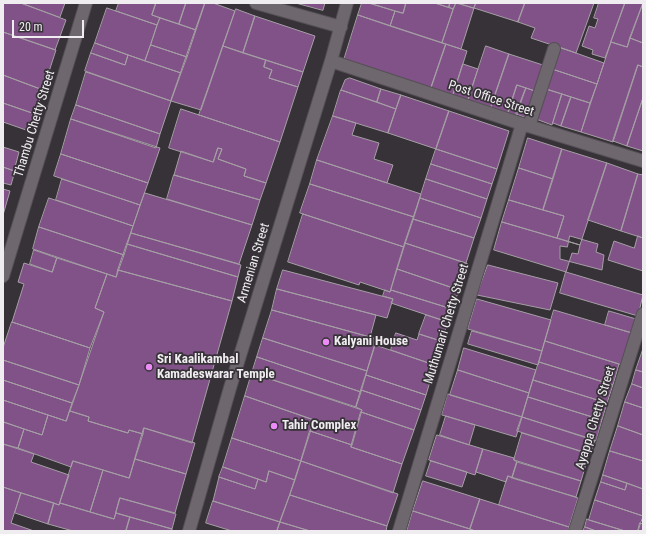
<!DOCTYPE html>
<html>
<head>
<meta charset="utf-8">
<style>
	body { margin:0 }
	#map { position:relative; width:646px; height:534px; overflow:hidden; background:#363237; font-family:"Roboto Condensed",sans-serif }
	canvas { display:block }
	.frame { position:absolute; inset:0; border:4px solid #f0edf1; pointer-events:none }
	.scale { position:absolute; left:12px; top:20px; width:72px; height:18px; box-sizing:border-box; border:2px solid #f0edf1; border-top:0; padding-left:5px; font-size:12px; line-height:14px; white-space:nowrap; color:#f0edf1; -webkit-text-stroke:3px #363237; paint-order:stroke }
</style>
</head>
<body>
<div id="map">
<canvas width="646" height="534"></canvas>
<div class="frame"></div>
<div class="scale">20 m</div>
</div>
<script>
const g = document.querySelector('canvas').getContext('2d');
g.lineJoin = 'round';
function fill(path, color) { g.fillStyle = color; g.fill(path, 'evenodd'); }
function stroke(path, color, width, dash) { g.strokeStyle = color; g.lineWidth = width; g.lineCap = dash ? 'butt' : 'round'; g.setLineDash(dash || []); g.stroke(path); }
function write(font, color, halo, rows, align = 'center') {
  g.font = font + ' "Roboto Condensed",sans-serif'; g.lineWidth = 3.5; g.setLineDash([]); g.textBaseline = 'middle'; g.strokeStyle = halo; g.fillStyle = color; for (const [text, x, y, turn = 0] of rows) {
    g.save(); g.translate(x, y); g.rotate((+turn || 0) * Math.PI / 180); g.textAlign = isNaN(turn) ? turn : align; if (halo) g.strokeText(text, 0, 0); g.fillText(text, 0, 0); g.restore();
  }
}
const building = new Path2D(`
	M 3,3 L 21,3 L 66,20 L 55,50 L 3,32 Z
	M 21,3 L 65,3 L 60,17 Z
	M 119,3 L 156,3 L 152,15 L 160,18 L 157,25 L 116,11 Z
	M 156,3 L 186,3 L 179,24 L 152,15 Z
	M 186,3 L 205,3 L 196,30 L 179,24 Z
	M 205,3 L 213,3 L 235,11 L 201,110 L 171,101 Z
	M 296,3 L 325,3 L 323,10 Z
	M 362,3 L 369,3 L 395,11 L 390,26 L 358,15 Z
	M 369,3 L 406,3 L 403,13 Z
	M 406,3 L 435,3 L 453,9 L 442,43 L 390,26 L 395,11 L 403,13 Z
	M 435,3 L 450,3 L 449,7 Z
	M 450,3 L 456,3 L 453,9 L 449,7 Z
	M 456,3 L 474,8 L 461,49 L 442,43 Z
	M 458,3 L 476,3 L 474,8 Z
	M 476,3 L 525,3 L 518,22 L 474,8 Z
	M 525,3 L 594,3 L 576,53 L 531,38 L 535,28 L 518,22 Z
	M 599,3 L 625,3 L 605,58 L 592,54 L 593,50 L 582,46 L 589,26 L 595,28 L 598,19 L 594,18 Z
	M 625,3 L 643,3 L 627,47 L 611,42 Z
	M 643,3 L 643,43 L 630,38 Z
	M 107,8 L 157,25 L 145,61 L 95,43 Z
	M 236,9 L 255,16 L 243,53 L 223,46 Z
	M 358,15 L 446,44 L 431,88 L 344,60 Z
	M 255,16 L 315,36 L 303,72 L 243,53 Z
	M 160,18 L 196,30 L 187,57 L 151,45 Z
	M 3,32 L 56,50 L 43,90 L 3,75 Z
	M 630,38 L 643,43 L 643,67 L 638,65 L 613,142 L 581,132 L 611,42 L 627,47 Z
	M 95,43 L 128,55 L 125,65 L 91,53 Z
	M 446,44 L 467,51 L 453,95 L 431,88 Z
	M 151,45 L 187,57 L 181,73 L 145,61 Z
	M 223,46 L 266,60 L 264,67 L 272,70 L 269,78 L 298,87 L 280,142 L 199,115 Z
	M 486,46 L 509,54 L 491,107 L 468,100 Z
	M 559,47 L 604,63 L 597,84 L 552,69 Z
	M 91,53 L 125,65 L 128,55 L 181,73 L 171,101 L 85,71 Z
	M 509,54 L 546,66 L 538,92 L 517,85 L 508,113 L 491,107 Z
	M 266,60 L 303,72 L 298,87 L 269,78 L 272,70 L 264,67 Z
	M 463,64 L 478,69 L 468,100 L 453,95 Z
	M 638,65 L 643,67 L 643,66 L 643,98 L 627,146 L 613,141 Z
	M 552,69 L 597,84 L 590,103 L 546,89 Z
	M 86,72 L 171,101 L 160,134 L 76,105 Z
	M 3,75 L 43,90 L 35,114 L 3,103 Z
	M 350,78 L 381,89 L 377,102 L 341,90 L 345,80 Z
	M 517,85 L 526,88 L 516,116 L 508,113 Z
	M 526,88 L 538,92 L 529,119 L 516,114 Z
	M 381,89 L 401,95 L 396,109 L 377,102 Z
	M 546,89 L 562,94 L 552,125 L 536,119 Z
	M 341,90 L 396,109 L 388,133 L 333,116 Z
	M 562,94 L 571,97 L 561,126 L 553,123 Z
	M 401,95 L 449,111 L 436,149 L 388,133 Z
	M 571,97 L 590,103 L 581,132 L 561,126 Z
	M 643,98 L 643,151 L 627,146 Z
	M 3,103 L 35,114 L 29,131 L 3,122 Z
	M 76,105 L 160,134 L 156,148 L 71,119 Z
	M 181,109 L 280,142 L 266,183 L 244,176 L 246,169 L 218,159 L 222,149 L 218,148 L 213,162 L 169,148 Z
	M 449,111 L 509,131 L 497,169 L 436,149 Z
	M 333,116 L 356,123 L 352,135 L 379,143 L 374,159 L 393,165 L 387,183 L 317,160 Z
	M 71,119 L 160,148 L 148,183 L 61,154 Z
	M 528,138 L 562,149 L 553,179 L 519,168 Z
	M 3,147 L 19,152 L 14,171 L 3,167 Z
	M 218,148 L 222,149 L 218,159 L 246,169 L 244,176 L 266,183 L 260,200 L 174,175 L 181,151 L 213,162 Z
	M 436,149 L 497,169 L 492,184 L 431,164 Z
	M 562,149 L 607,163 L 580,245 L 557,238 L 564,216 L 543,210 Z
	M 61,154 L 148,183 L 140,205 L 54,176 Z
	M 317,160 L 421,194 L 414,217 L 310,184 Z
	M 607,163 L 638,174 L 621,231 L 588,220 Z
	M 431,164 L 492,184 L 487,199 L 426,179 Z
	M 3,167 L 15,171 L 11,185 L 3,183 Z
	M 519,168 L 553,179 L 543,210 L 509,200 Z
	M 638,174 L 643,175 L 643,238 L 621,231 Z
	M 174,175 L 260,200 L 252,225 L 167,199 Z
	M 62,179 L 140,205 L 133,226 L 56,200 Z
	M 426,179 L 487,199 L 481,218 L 420,198 Z
	M 310,184 L 414,217 L 404,247 L 300,213 Z
	M 3,189 L 10,191 L 3,215 Z
	M 145,193 L 252,225 L 239,264 L 131,233 Z
	M 49,198 L 133,226 L 124,255 L 39,227 Z
	M 420,198 L 481,218 L 474,238 L 413,219 Z
	M 509,200 L 564,216 L 557,238 L 502,222 Z
	M 303,214 L 404,247 L 390,292 L 360,282 L 359,285 L 288,262 Z
	M 413,219 L 474,238 L 466,263 L 405,243 Z
	M 502,222 L 580,245 L 578,254 L 572,253 L 566,272 L 494,250 Z
	M 39,227 L 124,255 L 116,277 L 33,249 Z
	M 131,233 L 241,265 L 238,277 L 127,244 Z
	M 570,236 L 598,244 L 596,252 L 604,255 L 602,270 L 560,259 L 560,246 L 567,247 Z
	M 638,236 L 643,238 L 643,271 L 608,260 L 614,241 L 634,248 Z
	M 405,243 L 468,264 L 459,290 L 397,269 Z
	M 127,244 L 238,277 L 232,301 L 118,270 Z
	M 34,250 L 57,258 L 52,272 L 30,264 Z
	M 57,258 L 107,274 L 95,308 L 104,312 L 90,348 L 12,322 L 24,284 L 18,282 L 24,263 L 52,272 Z
	M 488,265 L 558,283 L 550,310 L 477,295 Z
	M 397,269 L 459,290 L 452,309 L 391,290 Z
	M 118,270 L 232,301 L 192,443 L 144,428 L 143,434 L 129,430 L 128,433 L 88,421 L 89,417 L 70,411 L 104,312 L 95,308 L 107,274 L 116,277 Z
	M 283,270 L 393,299 L 387,318 L 277,289 Z
	M 566,272 L 643,295 L 638,316 L 560,293 Z
	M 277,289 L 376,315 L 370,337 L 272,310 Z
	M 385,290 L 390,292 L 391,290 L 452,309 L 448,322 L 391,303 L 393,299 L 383,296 Z
	M 477,299 L 551,320 L 542,351 L 468,329 Z
	M 272,310 L 377,339 L 367,371 L 263,338 Z
	M 554,310 L 632,333 L 622,365 L 545,341 Z
	M 609,311 L 636,319 L 632,333 L 605,325 Z
	M 426,315 L 448,322 L 441,341 L 419,334 Z
	M 12,322 L 90,348 L 79,385 L 3,360 L 3,348 Z
	M 472,331 L 542,351 L 538,365 L 468,344 Z
	M 396,333 L 417,340 L 419,334 L 441,341 L 434,365 L 391,350 Z
	M 263,338 L 367,371 L 361,392 L 257,357 Z
	M 545,341 L 619,364 L 613,385 L 539,362 Z
	M 375,345 L 435,365 L 426,395 L 366,375 Z
	M 464,348 L 536,370 L 529,393 L 458,370 Z
	M 643,349 L 643,372 L 636,370 Z
	M 257,357 L 361,392 L 356,407 L 252,373 Z
	M 3,360 L 79,385 L 72,403 L 3,380 Z
	M 539,362 L 613,385 L 607,403 L 533,380 Z
	M 458,370 L 529,393 L 522,417 L 450,395 Z
	M 636,370 L 643,372 L 643,388 L 632,384 Z
	M 252,373 L 362,410 L 352,445 L 310,431 L 314,420 L 245,396 Z
	M 366,375 L 426,395 L 421,410 L 361,390 Z
	M 3,380 L 72,403 L 66,421 L 3,400 Z
	M 533,380 L 607,403 L 602,420 L 528,397 Z
	M 632,384 L 643,388 L 643,408 L 625,402 Z
	M 361,390 L 421,410 L 414,430 L 361,412 L 362,410 L 356,407 Z
	M 448,394 L 522,417 L 516,437 L 442,415 Z
	M 245,396 L 314,420 L 301,461 L 232,438 Z
	M 528,397 L 602,420 L 596,441 L 522,417 Z
	M 3,400 L 48,415 L 42,435 L 3,422 Z
	M 625,402 L 643,408 L 643,435 L 618,426 Z
	M 70,411 L 89,417 L 88,421 L 128,433 L 129,430 L 143,434 L 129,478 L 73,461 L 71,467 L 18,448 L 24,429 L 42,435 L 48,415 L 66,421 Z
	M 361,412 L 414,430 L 402,464 L 351,447 Z
	M 446,416 L 475,425 L 469,445 L 440,435 Z
	M 522,417 L 595,440 L 590,454 L 517,431 Z
	M 4,422 L 24,429 L 18,448 L 3,444 Z
	M 618,426 L 643,435 L 643,461 L 610,451 Z
	M 144,428 L 195,443 L 186,474 L 135,459 Z
	M 310,431 L 352,445 L 351,447 L 402,464 L 393,493 L 301,461 Z
	M 522,433 L 589,454 L 581,481 L 514,460 Z
	M 437,435 L 483,449 L 475,475 L 429,460 Z
	M 232,438 L 301,461 L 295,480 L 269,471 L 266,482 L 223,467 Z
	M 3,444 L 34,454 L 31,462 L 69,475 L 59,505 L 3,487 Z
	M 483,449 L 514,458 L 514,460 L 517,462 L 512,478 L 508,476 L 506,482 L 476,472 Z
	M 610,451 L 643,461 L 643,489 L 603,475 Z
	M 135,459 L 186,474 L 175,513 L 120,498 L 114,519 L 90,512 L 103,470 L 129,478 Z
	M 73,461 L 103,470 L 90,512 L 60,503 Z
	M 301,461 L 398,494 L 387,526 L 290,495 Z
	M 431,461 L 467,472 L 462,487 L 426,476 Z
	M 517,462 L 581,481 L 576,497 L 512,478 Z
	M 223,467 L 258,479 L 255,489 L 219,477 Z
	M 269,471 L 295,480 L 280,522 L 213,501 L 219,477 L 255,489 L 258,479 L 266,482 Z
	M 603,475 L 627,483 L 625,490 L 601,482 Z
	M 508,476 L 578,498 L 569,527 L 499,505 Z
	M 423,481 L 480,499 L 470,529 L 413,511 Z
	M 601,482 L 625,490 L 627,483 L 643,489 L 643,516 L 595,500 Z
	M 3,487 L 21,493 L 11,523 L 34,531 L 3,531 Z
	M 21,493 L 54,503 L 48,524 L 15,513 Z
	M 290,495 L 387,526 L 386,531 L 310,531 L 280,522 Z
	M 120,498 L 176,514 L 172,529 L 116,513 Z
	M 480,499 L 569,527 L 568,531 L 475,531 L 470,529 Z
	M 595,500 L 643,516 L 638,531 L 625,531 L 589,520 Z
	M 213,501 L 280,522 L 277,531 L 232,531 L 206,523 Z
	M 54,503 L 59,505 L 60,503 L 114,519 L 116,513 L 130,517 L 126,531 L 73,531 L 48,524 Z
	M 413,511 L 470,529 L 475,531 L 407,531 Z
	M 130,517 L 172,529 L 172,531 L 126,531 Z
	M 587,519 L 589,520 L 625,531 L 596,531 L 585,527 Z
	M 280,522 L 310,531 L 277,531 Z
	M 640,523 L 643,524 L 643,531 L 638,531 Z
	M 585,527 L 596,531 L 583,531 Z`);
fill(building, '#815287');
stroke(building, '#a59fa5', 1);
const minor = new Path2D(`
	M 256,3 L 341,27
	M 331,61 L 522,124 L 643,161
	M 529,126 L 554,49
	M 3,276 L 86,3
	M 189,531 L 230,388 L 331,61 L 347,3
	M 399,531 L 522,124
	M 575,531 L 643,314`);
stroke(minor, '#555055', 14);
stroke(minor, '#6e686e', 12);
for (const [x, y, r, color] of [
	[326,342,4,"#ed8cf9"],
	[149,367,4,"#ed8cf9"],
	[274,426,4,"#ed8cf9"]
]) { const dot = new Path2D(); dot.arc(x, y, r, 0, 2 * Math.PI); g.fillStyle = color; g.fill(dot); stroke(dot, '#363237', 1.5); }
write('13px', '#f0edf1', '#363237', [
	["Post Office Street",491,99,18],
	["Thambu Chetty Street",35,124,-73],
	["Armenian Street",254,263,-73],
	["Muthumari Chetty Street",447,324,-73],
	["Ayappa Chetty Street",596,418,-73]
]);
write('bold 13px', '#f0edf1', '#363237', [
	["Kalyani House",334,342],
	["Sri Kaalikambal",157,360],
	["Kamadeswarar Temple",157,375],
	["Tahir Complex",282,426]
], 'left');
</script>
</body>
</html>
